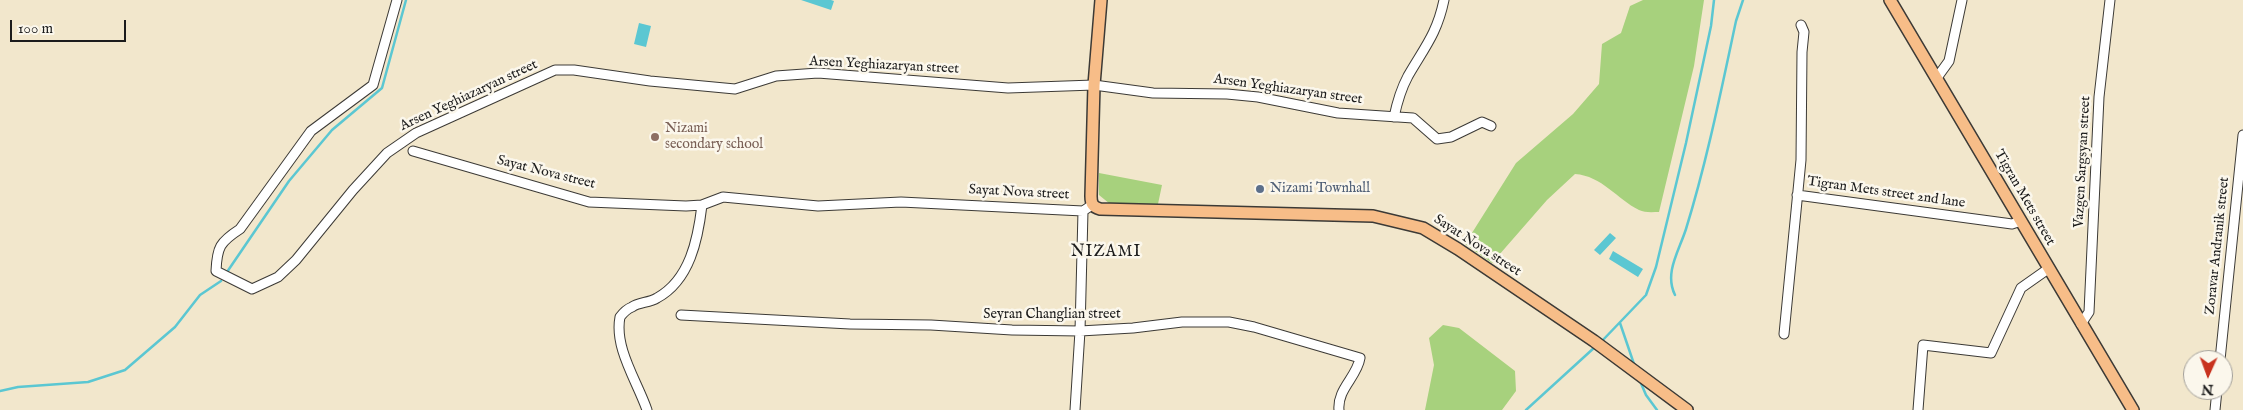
<!DOCTYPE html>
<html>
<head>
<meta charset="utf-8">
<style>
	body { margin:0 }
	#map { position:relative; width:2243px; height:410px; overflow:hidden; background:#f2e7cc; font-family:"IM FELL English",serif }
	canvas { display:block }
	.north { position:absolute; left:2183px; top:350px; width:50px; height:50px; box-sizing:border-box; background:#fbf7ec; border:1px solid #a29f99; border-radius:50%; rotate:182deg; font-size:14px; font-weight:700; line-height:20px; text-align:center; color:#1c1c1c }
	.north::after { content:''; display:block; margin:auto; width:18px; height:22px; background:#c8321e; clip-path:polygon(50% 0,100% 100%,50% 72%,0 100%) }
	.scale { position:absolute; left:10px; top:20px; width:116px; height:22px; box-sizing:border-box; border:2px solid #1c1c1c; border-top:0; padding-left:6px; font-size:15px; line-height:18px; white-space:nowrap; color:#1c1c1c; -webkit-text-stroke:4px #fbf7ec; paint-order:stroke }
</style>
</head>
<body>
<div id="map">
<canvas width="2243" height="410"></canvas>
<div class="north">N</div>
<div class="scale">100 m</div>
</div>
<script>
const g = document.querySelector('canvas').getContext('2d');
g.lineJoin = 'round';
function fill(path, color) { g.fillStyle = color; g.fill(path, 'evenodd'); }
function stroke(path, color, width, dash) { g.strokeStyle = color; g.lineWidth = width; g.lineCap = dash ? 'butt' : 'round'; g.setLineDash(dash || []); g.stroke(path); }
function write(font, color, halo, rows, align = 'center') {
  g.font = font + ' "IM FELL English",serif'; g.lineWidth = 5; g.setLineDash([]); g.textBaseline = 'middle'; g.strokeStyle = halo; g.fillStyle = color; for (const [text, x, y, turn = 0] of rows) {
    g.save(); g.translate(x, y); g.rotate((+turn || 0) * Math.PI / 180); g.textAlign = isNaN(turn) ? turn : align; if (halo) g.strokeText(text, 0, 0); g.fillText(text, 0, 0); g.restore();
  }
}
fill(new Path2D(`
	M 1643,0 L 1704,0 L 1694,66 L 1659,212 C 1653,212 1645,213 1639,210 C 1617,199 1602,176 1575,174 L 1547,200 L 1492,263 L 1465,244 L 1516,163 L 1573,114 L 1599,84 L 1602,44 L 1621,33 L 1630,6 Z
	M 1099,173 L 1162,185 L 1158,204 L 1110,204 L 1099,195 Z
	M 1443,325 L 1459,328 L 1515,371 L 1516,391 L 1502,410 L 1425,410 L 1434,365 L 1429,338 Z`), '#a7d17d');
fill(new Path2D(`
	M 801,0 L 831,0 L 834,1 L 831,10 Z
	M 639,23 L 651,26 L 646,47 L 634,44 Z
	M 1610,233 L 1616,238 L 1600,255 L 1594,250 Z
	M 1613,251 L 1643,269 L 1638,277 L 1609,259 Z`), '#5bc7d2');
stroke(new Path2D(`
	M 227,272 L 289,181 L 332,130 L 382,88 L 406,0
	M 1675,295 C 1664,273 1679,251 1686,229 C 1707,161 1721,91 1736,21 L 1743,0
	M 1620,323 L 1635,367
	M 1601,342 L 1646,295 L 1656,267 L 1686,143 L 1711,26 L 1714,0
	M 1640,381 L 1646,395 L 1657,410
	M 0,391 L 18,387 L 88,382 L 125,370 L 175,327 L 200,295 L 221,281
	M 1526,410 L 1595,347`), '#5bc7d2', 2.5);
const minor = new Path2D(`
	M 397,0 L 373,85 L 311,131 L 240,229 C 220,242 217,247 216,271 L 252,289 L 278,277 L 296,260 L 353,190 L 387,153 L 416,133 L 555,70 L 574,70 L 650,81 L 735,89 L 776,76 L 818,73 L 1008,88 L 1094,85 L 1153,93 L 1227,94 L 1258,97 L 1338,113 L 1413,118 L 1437,139 L 1451,137 L 1482,122 L 1491,126
	M 1936,79 L 1949,61 L 1962,0
	M 1394,117 C 1397,103 1401,89 1408,76 C 1424,48 1437,34 1444,0
	M 413,151 L 589,202 L 686,206 L 702,205 L 723,197 L 818,206 L 901,202 L 1083,211 L 1092,205
	M 1797,195 L 2012,224 L 2021,221
	M 681,315 L 850,324 L 931,325 L 1012,330 L 1080,331 L 1133,328 L 1182,322 L 1229,322 L 1254,327 L 1360,358 C 1357,377 1337,389 1339,410
	M 2081,324 L 2089,312 L 2099,97 L 2110,0
	M 1784,334 L 1801,160 L 1802,52 L 1804,32 L 1801,25
	M 2220,360 L 2243,135
	M 647,410 C 637,381 614,348 620,317 C 623,313 627,309 632,307 C 639,302 649,303 657,298 C 690,280 698,239 702,205
	M 1075,410 L 1080,331 L 1083,211
	M 1918,410 L 1923,345 L 1991,353 L 2021,288 L 2048,269
	M 2215,410 L 2217,390`);
const major = new Path2D(`
	M 1101,0 L 1094,85 L 1091,196 C 1091,204 1093,207 1100,209 L 1373,216 L 1423,228 L 1458,249 L 1594,341 L 1687,410
	M 1890,0 L 2133,410`);
stroke(minor, '#3c3a36', 11);
stroke(major, '#3c3a36', 14);
stroke(minor, '#fff', 9);
stroke(major, '#f7bd88', 11);
for (const [x, y, r, color] of [
	[655,137,5,"#8d6e63"],
	[1260,189,5,"#5c6f8a"]
]) { const dot = new Path2D(); dot.arc(x, y, r, 0, 2 * Math.PI); g.fillStyle = color; g.fill(dot); stroke(dot, '#fbf7ec', 2); }
write('14px', '#1c1c1c', '#fbf7ec', [
	["Arsen Yeghiazaryan street",884,66,3],
	["Arsen Yeghiazaryan street",1288,90,8],
	["Arsen Yeghiazaryan street",469,96,-25],
	["Vazgen Sargsyan street",2083,162,-87],
	["Sayat Nova street",546,173,14],
	["Sayat Nova street",1019,193,3],
	["Tigran Mets street 2nd lane",1886,193,8],
	["Tigran Mets street",2024,198,60],
	["Sayat Nova street",1477,246,33],
	["Zoravar Andranik street",2218,246,-84],
	["Seyran Changlian street",1052,315]
]);
write('14px', '#785e54', '#fbf7ec', [
	["Nizami",665,129],
	["secondary school",665,145]
], 'left');
write('14px', '#4e5e75', '#fbf7ec', [
	["Nizami Townhall",1270,189]
], 'left');
g.letterSpacing = '1px';
write('16px', '#1c1c1c', '#fbf7ec', [
	["NIZAMI",1106,253]
]);
g.letterSpacing = '0px';
</script>
</body>
</html>
